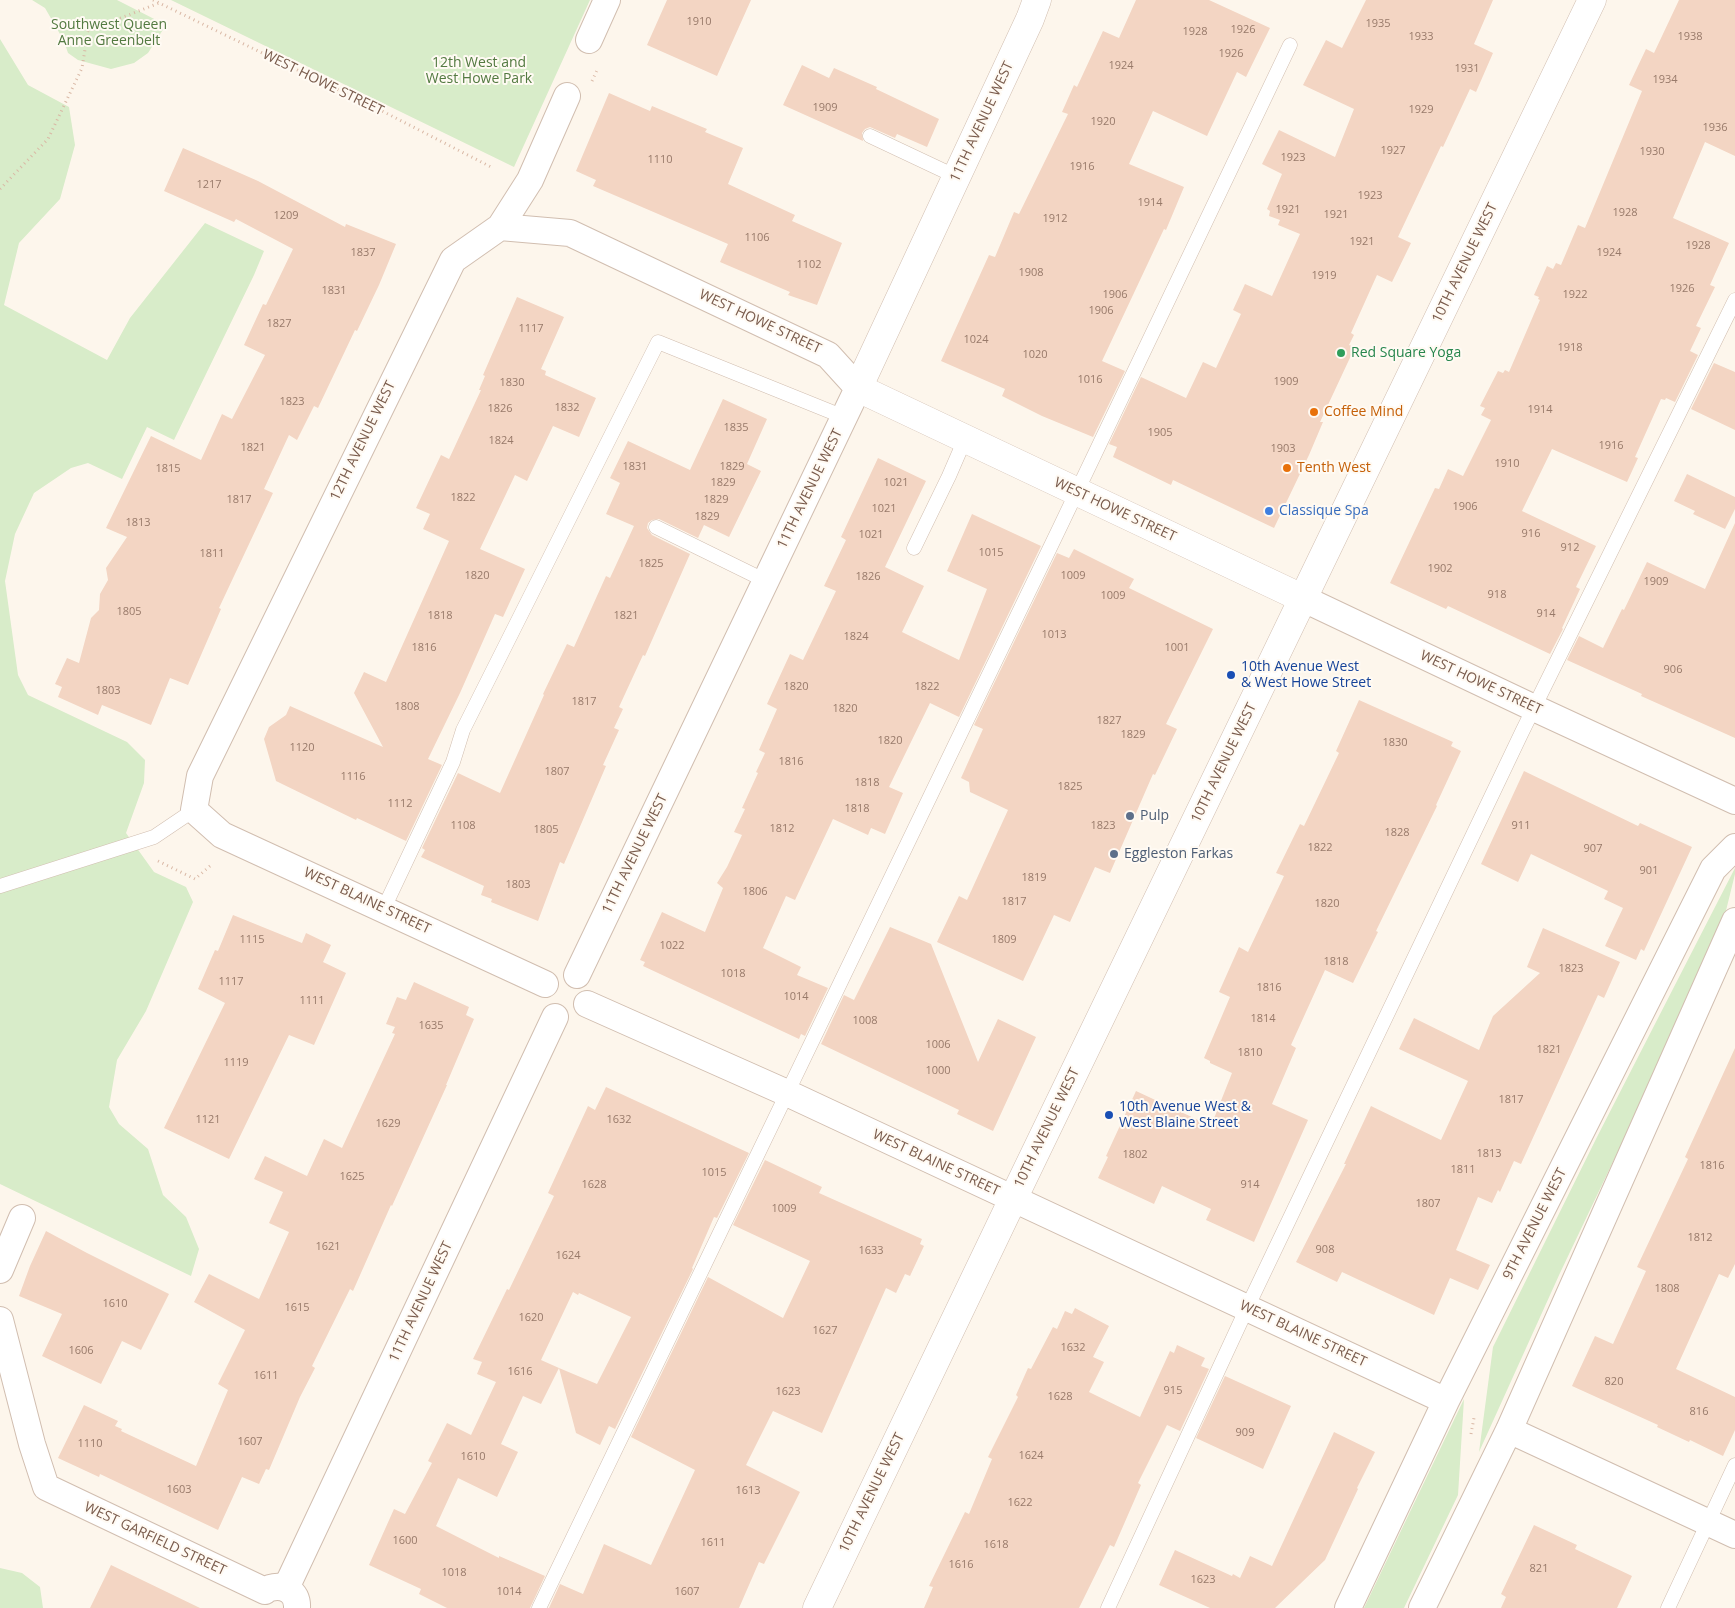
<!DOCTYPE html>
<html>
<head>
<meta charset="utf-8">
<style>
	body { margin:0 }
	canvas { display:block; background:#fdf6ec }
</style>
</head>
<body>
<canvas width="1735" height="1608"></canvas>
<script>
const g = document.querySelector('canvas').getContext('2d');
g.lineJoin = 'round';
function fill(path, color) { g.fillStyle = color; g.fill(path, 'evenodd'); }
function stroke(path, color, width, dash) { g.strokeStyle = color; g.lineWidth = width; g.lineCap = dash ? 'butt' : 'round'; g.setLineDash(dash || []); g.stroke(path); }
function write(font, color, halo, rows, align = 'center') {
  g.font = font + ' "Open Sans",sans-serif'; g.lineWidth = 4; g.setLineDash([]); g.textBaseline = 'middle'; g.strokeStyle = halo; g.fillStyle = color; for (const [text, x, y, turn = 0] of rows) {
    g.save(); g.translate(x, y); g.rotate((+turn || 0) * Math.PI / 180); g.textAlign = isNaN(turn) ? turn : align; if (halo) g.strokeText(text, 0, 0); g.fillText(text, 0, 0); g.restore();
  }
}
fill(new Path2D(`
	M 32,0 L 117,0 L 166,25 L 148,53 L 134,63 L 111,69 L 78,60 L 68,53 L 64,41 L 45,8 Z
	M 171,0 L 590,0 L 514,167 Z
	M 0,39 L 28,85 L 69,107 L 75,145 L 60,199 L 19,243 L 4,305 L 107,360 L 130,318 L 205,223 L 264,251 L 254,275 L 174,440 L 147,427 L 122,479 L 88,463 L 71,468 L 34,493 L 15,534 L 5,581 L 18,675 L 28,695 L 127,742 L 145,760 L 144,783 L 126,833 L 154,872 L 186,887 L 193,902 L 146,1011 L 117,1060 L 109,1107 L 119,1124 L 148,1149 L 163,1195 L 186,1217 L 199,1249 L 191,1276 L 0,1184 Z
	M 1735,868 L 1735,874 L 1719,939 L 1560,1273 L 1479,1452 L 1493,1347 L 1597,1137 Z
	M 1464,1399 L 1458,1495 L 1404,1608 L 1364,1608 Z
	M 0,1568 L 22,1573 L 40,1587 L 43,1608 L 0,1608 Z`), '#d8ecc9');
fill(new Path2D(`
	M 667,0 L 751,0 L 717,76 L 647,45 Z
	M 1136,0 L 1209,0 L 1270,28 L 1246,77 L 1237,72 L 1207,136 L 1153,111 L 1129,164 L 1184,187 L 1166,230 L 1164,229 L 1102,361 L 1125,371 L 1093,437 L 1042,416 L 1002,396 L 1005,389 L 941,361 L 989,255 L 995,257 L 1014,212 L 1019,214 L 1068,114 L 1062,112 L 1074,85 L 1077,87 L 1103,31 L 1119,38 Z
	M 1366,0 L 1493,0 L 1474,44 L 1493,53 L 1476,92 L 1470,89 L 1443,147 L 1441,146 L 1398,237 L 1411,243 L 1392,282 L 1377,275 L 1351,333 L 1354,335 L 1349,345 L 1355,347 L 1320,422 L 1323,422 L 1309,455 L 1274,528 L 1173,480 L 1171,485 L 1113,457 L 1117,447 L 1109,444 L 1141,377 L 1186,398 L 1203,362 L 1216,368 L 1241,314 L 1233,310 L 1245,284 L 1272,296 L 1300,234 L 1278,225 L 1280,220 L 1269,216 L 1270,211 L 1267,209 L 1282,174 L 1262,164 L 1279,130 L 1335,157 L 1354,109 L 1303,85 L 1326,40 L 1342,48 Z
	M 1679,0 L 1735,0 L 1735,156 L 1705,142 L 1673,218 L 1729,243 L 1710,285 L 1715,287 L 1696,326 L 1701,328 L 1690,351 L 1698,355 L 1675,402 L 1666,398 L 1665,400 L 1661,399 L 1635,457 L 1638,458 L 1627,482 L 1552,449 L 1522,511 L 1596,546 L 1576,587 L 1580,589 L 1562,628 L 1563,629 L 1550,654 L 1448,606 L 1446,609 L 1390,583 L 1435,488 L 1439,489 L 1448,469 L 1463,476 L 1491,420 L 1481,415 L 1485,408 L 1480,406 L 1498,371 L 1503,373 L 1505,370 L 1509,372 L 1540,300 L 1538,299 L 1539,297 L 1534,295 L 1547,266 L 1553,269 L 1556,263 L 1561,265 L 1578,225 L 1585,228 L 1642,91 L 1629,85 L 1646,49 L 1654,53 Z
	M 802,65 L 829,78 L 834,68 L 877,87 L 876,89 L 939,119 L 927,147 L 897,134 L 895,138 L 870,127 L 865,129 L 862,133 L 863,141 L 783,105 Z
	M 609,93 L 650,111 L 652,106 L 707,129 L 705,132 L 743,148 L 728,184 L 795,215 L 792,221 L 842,243 L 817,305 L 788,295 L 790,292 L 720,262 L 728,244 L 593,186 L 596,180 L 576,171 Z
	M 183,148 L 258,181 L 345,227 L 346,224 L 396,244 L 379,285 L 357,331 L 355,330 L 318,408 L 314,406 L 297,440 L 289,435 L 264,489 L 273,493 L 219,608 L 221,609 L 188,685 L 170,678 L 151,725 L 102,705 L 98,715 L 58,697 L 62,687 L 55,684 L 67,658 L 79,663 L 91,618 L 99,610 L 100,594 L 108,580 L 106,568 L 127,537 L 106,528 L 151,436 L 201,460 L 222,414 L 232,419 L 265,355 L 244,345 L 263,304 L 266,305 L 293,249 L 236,219 L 234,222 L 164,191 Z
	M 517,297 L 564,317 L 541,369 L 546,371 L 545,375 L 596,398 L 579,437 L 553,426 L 527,481 L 515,475 L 480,549 L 525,569 L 503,617 L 495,614 L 460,693 L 428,759 L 442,765 L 406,841 L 357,818 L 356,820 L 276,781 L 264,739 L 269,727 L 286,715 L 290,706 L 383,747 L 354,693 L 364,672 L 386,682 L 449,541 L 423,529 L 430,514 L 416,508 L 441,455 L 449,459 L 481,390 L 479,390 L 485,376 L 483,375 Z
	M 1714,363 L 1735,372 L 1735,430 L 1691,409 Z
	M 723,399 L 767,419 L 747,464 L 761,471 L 729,537 L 704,525 L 698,538 L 659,519 L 652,520 L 648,523 L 647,528 L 652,535 L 690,554 L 645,656 L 643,655 L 619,707 L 623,709 L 614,728 L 619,730 L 603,765 L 606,766 L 564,864 L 560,862 L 538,921 L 491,902 L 492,899 L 481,895 L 484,886 L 421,857 L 425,850 L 422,848 L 458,773 L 500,793 L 544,695 L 543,694 L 567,644 L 574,647 L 606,576 L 610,578 L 634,526 L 606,514 L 620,483 L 610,478 L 628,441 L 690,470 Z
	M 878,458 L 926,481 L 885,567 L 924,586 L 902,632 L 959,660 L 987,589 L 947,571 L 972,514 L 1041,546 L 959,717 L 930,703 L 889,787 L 903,793 L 885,834 L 871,828 L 868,835 L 833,819 L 795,900 L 786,896 L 763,948 L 801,967 L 797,975 L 828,988 L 805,1036 L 801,1034 L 799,1039 L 643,966 L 645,962 L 640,960 L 662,912 L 705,932 L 723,888 L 717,883 L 727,867 L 742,835 L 734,832 L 745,809 L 742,808 L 758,773 L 756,772 L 765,753 L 759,750 L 777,709 L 767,704 L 790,654 L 803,660 L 836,591 L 824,586 L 846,540 L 841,537 Z
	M 1687,474 L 1735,497 L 1735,509 L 1725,529 L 1693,514 L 1695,511 L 1674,501 Z
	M 1735,523 L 1735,738 L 1641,696 L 1642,694 L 1567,660 L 1579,636 L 1603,648 L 1622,609 L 1624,610 L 1647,562 L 1705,589 Z
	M 1074,549 L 1134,579 L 1129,588 L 1213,629 L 1166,724 L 1177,729 L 1155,775 L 1153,774 L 1110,873 L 1095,867 L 1070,922 L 1054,915 L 1023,981 L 937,942 L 959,896 L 967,900 L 1008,810 L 970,792 L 969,782 L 961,778 L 983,729 L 974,725 L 1057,553 L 1069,558 Z
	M 1359,700 L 1453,742 L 1451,746 L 1461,751 L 1436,805 L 1437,806 L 1376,931 L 1378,932 L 1353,983 L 1325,970 L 1291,1045 L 1296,1048 L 1272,1104 L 1308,1120 L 1254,1242 L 1206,1220 L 1211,1209 L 1162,1186 L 1154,1204 L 1098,1178 L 1108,1157 L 1106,1156 L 1136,1091 L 1211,1126 L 1232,1073 L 1210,1063 L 1210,1061 L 1204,1058 L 1230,997 L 1219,992 L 1239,947 L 1248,952 L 1284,876 L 1276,873 L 1300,824 L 1304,826 L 1339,753 L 1336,751 Z
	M 1524,771 L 1638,826 L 1640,823 L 1692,847 L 1644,951 L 1641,949 L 1636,960 L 1605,946 L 1623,908 L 1604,899 L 1608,891 L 1531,854 L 1518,882 L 1481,864 Z
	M 233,915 L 302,943 L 306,933 L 331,945 L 323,962 L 346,973 L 314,1045 L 289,1035 L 229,1159 L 164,1128 L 225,1003 L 198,989 L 215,950 L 218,951 Z
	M 890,927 L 931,944 L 978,1062 L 998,1019 L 1036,1037 L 993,1131 L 957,1114 L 959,1110 L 821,1044 L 844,995 L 854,1000 Z
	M 1543,928 L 1620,962 L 1604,998 L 1598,995 L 1521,1164 L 1514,1161 L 1500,1192 L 1498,1190 L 1492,1203 L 1478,1197 L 1456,1250 L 1490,1265 L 1478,1290 L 1450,1278 L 1434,1315 L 1342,1272 L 1337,1282 L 1296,1262 L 1346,1164 L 1344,1164 L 1371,1106 L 1441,1140 L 1468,1081 L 1399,1049 L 1414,1018 L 1479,1050 L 1493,1016 L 1540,973 L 1527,967 Z
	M 414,982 L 469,1007 L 466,1015 L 474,1019 L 446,1085 L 447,1085 L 392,1206 L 391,1205 L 353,1291 L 350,1289 L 312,1366 L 315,1368 L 300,1397 L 269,1470 L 266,1469 L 259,1484 L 242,1477 L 218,1530 L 100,1474 L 99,1477 L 58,1458 L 84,1405 L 118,1421 L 115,1426 L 122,1429 L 121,1431 L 196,1466 L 228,1390 L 218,1384 L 245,1330 L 194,1302 L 209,1274 L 259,1299 L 289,1232 L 269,1223 L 283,1192 L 254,1179 L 265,1156 L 307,1176 L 324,1139 L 342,1148 L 395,1034 L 392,1033 L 395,1027 L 386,1024 L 397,997 L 406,1000 Z
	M 1735,1048 L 1735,1264 L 1728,1278 L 1719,1274 L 1676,1369 L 1735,1397 L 1735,1430 L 1723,1456 L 1690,1440 L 1689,1442 L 1657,1427 L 1658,1425 L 1572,1386 L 1595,1336 L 1613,1344 L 1646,1271 L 1637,1267 L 1688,1159 L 1685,1157 Z
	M 606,1087 L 749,1153 L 717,1218 L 714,1217 L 692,1268 L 693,1269 L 615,1429 L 609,1426 L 600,1445 L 576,1433 L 559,1368 L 597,1384 L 631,1317 L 579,1293 L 578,1295 L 573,1292 L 541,1360 L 559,1368 L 541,1404 L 523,1396 L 501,1444 L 518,1452 L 497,1497 L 458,1478 L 436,1526 L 499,1558 L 499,1556 L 545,1576 L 530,1608 L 447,1608 L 419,1594 L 421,1589 L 369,1565 L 394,1509 L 405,1514 L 432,1463 L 428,1461 L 447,1423 L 471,1435 L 496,1382 L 477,1374 L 482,1362 L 473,1359 L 507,1289 L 509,1290 L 554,1196 L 548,1193 L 588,1106 L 595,1110 Z
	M 765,1160 L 822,1187 L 819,1193 L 922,1239 L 920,1244 L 924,1246 L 910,1276 L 905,1274 L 896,1293 L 886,1288 L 822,1433 L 773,1411 L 746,1465 L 800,1492 L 764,1564 L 759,1562 L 739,1608 L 549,1608 L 560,1584 L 583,1594 L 604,1544 L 651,1565 L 695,1470 L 631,1437 L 708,1277 L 783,1318 L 810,1261 L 733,1225 Z
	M 46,1231 L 87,1253 L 169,1294 L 141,1350 L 122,1341 L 101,1384 L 42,1356 L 62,1314 L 19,1296 L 30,1266 Z
	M 1075,1308 L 1109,1326 L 1093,1357 L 1104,1362 L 1089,1392 L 1140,1417 L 1170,1351 L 1174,1353 L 1177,1345 L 1205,1358 L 1201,1366 L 1209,1369 L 1180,1431 L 1167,1425 L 1138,1483 L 1141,1485 L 1114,1547 L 1110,1545 L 1079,1608 L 924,1608 L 933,1587 L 929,1586 L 965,1512 L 969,1514 L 992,1459 L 988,1457 L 1018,1397 L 1016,1395 L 1028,1368 L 1031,1369 L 1053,1327 L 1057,1329 L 1065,1311 L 1072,1314 Z
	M 1225,1376 L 1291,1406 L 1263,1469 L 1196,1438 Z
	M 1334,1432 L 1375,1452 L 1357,1488 L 1358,1489 L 1325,1560 L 1275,1608 L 1210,1608 L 1159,1585 L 1175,1550 L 1232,1576 L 1233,1574 L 1240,1578 L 1250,1556 L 1272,1566 Z
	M 1534,1525 L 1577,1545 L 1575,1549 L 1632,1576 L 1617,1608 L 1501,1608 L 1506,1597 L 1501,1594 Z
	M 111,1565 L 200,1608 L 90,1608 Z`), '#f3d5c3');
const service = new Path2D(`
	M 870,136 L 957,177
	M 656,527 L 766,581
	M 914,548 L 949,476 L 965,439
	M 0,886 L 154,837 L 194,810
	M 384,908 L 453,762 L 463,730 L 658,342 L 844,417
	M 539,1608 L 1060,527 L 1290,45
	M 1108,1608 L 1247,1308 L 1522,732 L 1735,300
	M 1668,1608 L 1735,1465`);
const minor = new Path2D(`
	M 589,40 L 607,0
	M 500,227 L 570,233 L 828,355 L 858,388 L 577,975
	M 1304,599 L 1534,708 L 1735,801
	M 545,984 L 222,835 L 194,810 L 200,776 L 453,260 L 500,227 L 530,180 L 567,96
	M 587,1004 L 787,1093 L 1446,1401
	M 0,1270 L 22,1218
	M 0,1320 L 32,1444 L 46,1487 L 265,1591
	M 1509,1430 L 1735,1535
	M 270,1588 C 284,1584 298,1592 297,1608
	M 286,1588 L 555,1017
	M 1348,1608 L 1446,1401 L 1713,869 L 1735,847
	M 1422,1608 L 1509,1430 L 1735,921`);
const tertiary = new Path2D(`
	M 1037,0 L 1030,19 L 858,388 L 1304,599
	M 817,1608 L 1013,1199 L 1592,0`);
stroke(service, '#d1beb0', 15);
stroke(minor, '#d1beb0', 28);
stroke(tertiary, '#d1beb0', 29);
stroke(new Path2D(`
	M 153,0 L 386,113 L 493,168
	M 592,81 L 598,68
	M 0,189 L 48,139 L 82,68 L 88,31 L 159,3
	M 158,861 L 195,879 L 210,866
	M 1471,1434 L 1474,1418`), '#d9b8a5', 3, [1, 4]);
stroke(service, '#fff', 14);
stroke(minor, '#fff', 26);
stroke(tertiary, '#fff', 28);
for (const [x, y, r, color] of [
	[1341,353,5,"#2e9e5b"],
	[1314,412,5,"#e8710a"],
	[1287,468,5,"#e8710a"],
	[1269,511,5,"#3f7fe0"],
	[1231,675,5,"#1a4fb4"],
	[1130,816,5,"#5c6f8a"],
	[1114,854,5,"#5c6f8a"],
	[1109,1115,5,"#1a4fb4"]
]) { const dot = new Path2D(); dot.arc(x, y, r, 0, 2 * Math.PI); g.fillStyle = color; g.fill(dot); stroke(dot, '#fffaf3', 2); }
write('11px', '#987a6a', null, [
	["1910",699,22],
	["1935",1378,24],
	["1926",1243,30],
	["1928",1195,32],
	["1933",1421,37],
	["1938",1690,37],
	["1926",1231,54],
	["1924",1121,66],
	["1931",1467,69],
	["1934",1665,80],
	["1909",825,108],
	["1929",1421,110],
	["1920",1103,122],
	["1936",1715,128],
	["1927",1393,151],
	["1930",1652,152],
	["1923",1293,158],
	["1110",660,160],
	["1916",1082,167],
	["1217",209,185],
	["1923",1370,196],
	["1914",1150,203],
	["1921",1288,210],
	["1928",1625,213],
	["1921",1336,215],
	["1209",286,216],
	["1912",1055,219],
	["1106",757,238],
	["1921",1362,242],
	["1928",1698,246],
	["1837",363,253],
	["1924",1609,253],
	["1102",809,265],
	["1908",1031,273],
	["1919",1324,276],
	["1926",1682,289],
	["1831",334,291],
	["1906",1115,295],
	["1922",1575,295],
	["1906",1101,311],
	["1827",279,324],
	["1117",531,329],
	["1024",976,340],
	["1918",1570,348],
	["1020",1035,355],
	["1016",1090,380],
	["1909",1286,382],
	["1830",512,383],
	["1823",292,402],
	["1832",567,408],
	["1826",500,409],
	["1914",1540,410],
	["1835",736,428],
	["1905",1160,433],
	["1824",501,441],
	["1916",1611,446],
	["1821",253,448],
	["1903",1283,449],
	["1910",1507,464],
	["1831",635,467],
	["1829",732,467],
	["1815",168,469],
	["1829",723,483],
	["1021",896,483],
	["1822",463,498],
	["1817",239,500],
	["1829",716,500],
	["1906",1465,507],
	["1021",884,509],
	["1829",707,517],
	["1813",138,523],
	["916",1531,534],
	["1021",871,535],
	["912",1570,548],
	["1015",991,553],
	["1811",212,554],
	["1825",651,564],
	["1902",1440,569],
	["1820",477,576],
	["1009",1073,576],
	["1826",868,577],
	["1909",1656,582],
	["918",1497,595],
	["1009",1113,596],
	["1805",129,612],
	["914",1546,614],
	["1818",440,616],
	["1821",626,616],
	["1013",1054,635],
	["1824",856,637],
	["1816",424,648],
	["1001",1177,648],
	["906",1673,670],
	["1820",796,687],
	["1822",927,687],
	["1803",108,691],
	["1817",584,702],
	["1808",407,707],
	["1820",845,709],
	["1827",1109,721],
	["1829",1133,735],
	["1820",890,741],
	["1830",1395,743],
	["1120",302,748],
	["1816",791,762],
	["1807",557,772],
	["1116",353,777],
	["1818",867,783],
	["1825",1070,787],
	["1112",400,804],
	["1818",857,809],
	["1108",463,826],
	["1823",1103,826],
	["911",1521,826],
	["1812",782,829],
	["1805",546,830],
	["1828",1397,833],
	["1822",1320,848],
	["907",1593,849],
	["901",1649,871],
	["1819",1034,878],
	["1803",518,885],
	["1806",755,892],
	["1817",1014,902],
	["1820",1327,904],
	["1115",252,940],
	["1809",1004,940],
	["1022",672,946],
	["1818",1336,962],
	["1823",1571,969],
	["1018",733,974],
	["1117",231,982],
	["1816",1269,988],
	["1014",796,997],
	["1111",312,1001],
	["1814",1263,1019],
	["1008",865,1021],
	["1635",431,1026],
	["1006",938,1045],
	["1821",1549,1050],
	["1810",1250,1053],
	["1119",236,1063],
	["1000",938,1071],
	["1817",1511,1100],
	["1121",208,1120],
	["1632",619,1120],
	["1629",388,1124],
	["1813",1489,1154],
	["1802",1135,1155],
	["1816",1712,1166],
	["1811",1463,1170],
	["1015",714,1173],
	["1625",352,1177],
	["1628",594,1185],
	["914",1250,1185],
	["1807",1428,1204],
	["1009",784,1209],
	["1812",1700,1238],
	["1621",328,1247],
	["908",1325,1250],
	["1633",871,1251],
	["1624",568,1256],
	["1808",1667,1289],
	["1610",115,1304],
	["1615",297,1308],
	["1620",531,1318],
	["1627",825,1331],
	["1632",1073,1348],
	["1606",81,1351],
	["1616",520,1372],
	["1611",266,1376],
	["820",1614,1382],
	["915",1173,1391],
	["1623",788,1392],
	["1628",1060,1397],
	["816",1699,1412],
	["909",1245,1433],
	["1607",250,1442],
	["1110",90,1444],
	["1624",1031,1456],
	["1610",473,1457],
	["1603",179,1490],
	["1613",748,1491],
	["1622",1020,1503],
	["1600",405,1541],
	["1611",713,1543],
	["1618",996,1545],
	["1616",961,1565],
	["821",1539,1569],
	["1018",454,1573],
	["1623",1203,1580],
	["1014",509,1592],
	["1607",687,1592]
]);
write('14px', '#537a41', '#fffaf3', [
	["Southwest Queen",109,25],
	["Anne Greenbelt",109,41],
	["12th West and",479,63],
	["West Howe Park",479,79]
]);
write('14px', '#7a5c4d', '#fffaf3', [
	["WEST HOWE STREET",323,83,26],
	["11TH AVENUE WEST",982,122,-65],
	["10TH AVENUE WEST",1465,263,-64],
	["WEST HOWE STREET",760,322,25],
	["12TH AVENUE WEST",363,441,-64],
	["11TH AVENUE WEST",810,489,-64],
	["WEST HOWE STREET",1115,510,25],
	["WEST HOWE STREET",1481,683,25],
	["10TH AVENUE WEST",1224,763,-64],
	["11TH AVENUE WEST",635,854,-64],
	["WEST BLAINE STREET",367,901,25],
	["10TH AVENUE WEST",1047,1128,-64],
	["WEST BLAINE STREET",936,1163,25],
	["9TH AVENUE WEST",1535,1224,-63],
	["11TH AVENUE WEST",421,1302,-65],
	["WEST BLAINE STREET",1303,1334,25],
	["10TH AVENUE WEST",872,1493,-64],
	["WEST GARFIELD STREET",155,1539,25]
]);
write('14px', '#27864d', '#fffaf3', [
	["Red Square Yoga",1351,353]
], 'left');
write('14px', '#c56008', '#fffaf3', [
	["Coffee Mind",1324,412],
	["Tenth West",1297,468]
], 'left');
write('14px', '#366cbe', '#fffaf3', [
	["Classique Spa",1279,511]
], 'left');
write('14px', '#164399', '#fffaf3', [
	["10th Avenue West",1241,667],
	["& West Howe Street",1241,683],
	["10th Avenue West &",1119,1107],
	["West Blaine Street",1119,1123]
], 'left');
write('14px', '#4e5e75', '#fffaf3', [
	["Pulp",1140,816],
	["Eggleston Farkas",1124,854]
], 'left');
</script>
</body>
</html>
